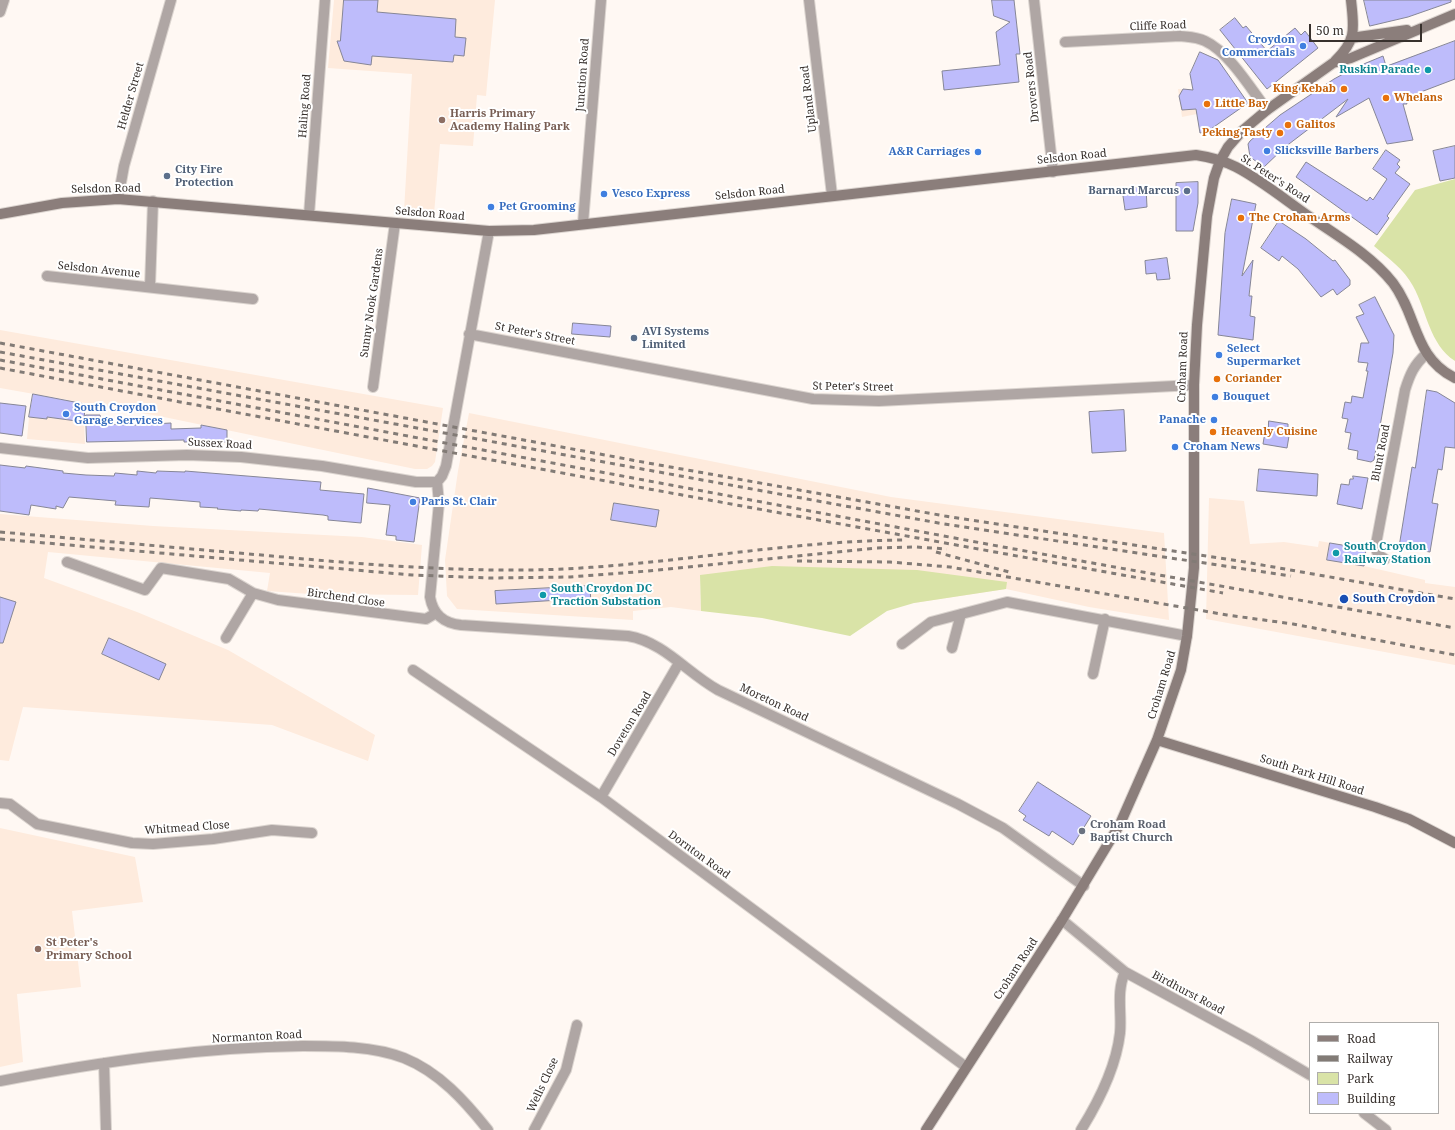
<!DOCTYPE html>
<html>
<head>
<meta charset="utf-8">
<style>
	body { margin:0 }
	#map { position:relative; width:1455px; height:1130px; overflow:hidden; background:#fff8f3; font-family:"Noto Serif",serif }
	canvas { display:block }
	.legend { position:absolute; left:1309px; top:1022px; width:130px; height:92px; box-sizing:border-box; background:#fff; border:1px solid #afadab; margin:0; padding:5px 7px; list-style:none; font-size:12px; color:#38312d }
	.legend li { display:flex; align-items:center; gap:8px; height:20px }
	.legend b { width:20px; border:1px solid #afadab }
	.scale { position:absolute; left:1309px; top:24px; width:113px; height:18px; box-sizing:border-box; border:2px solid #38312d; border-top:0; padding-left:5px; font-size:12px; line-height:14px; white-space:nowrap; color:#38312d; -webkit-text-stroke:3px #fff; paint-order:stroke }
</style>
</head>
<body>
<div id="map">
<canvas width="1455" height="1130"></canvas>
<ul class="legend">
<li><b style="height:5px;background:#8b7e7b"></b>Road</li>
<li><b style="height:5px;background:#827b76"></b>Railway</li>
<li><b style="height:11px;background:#d9e3a7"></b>Park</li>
<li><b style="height:11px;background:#bebcfb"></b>Building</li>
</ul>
<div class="scale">50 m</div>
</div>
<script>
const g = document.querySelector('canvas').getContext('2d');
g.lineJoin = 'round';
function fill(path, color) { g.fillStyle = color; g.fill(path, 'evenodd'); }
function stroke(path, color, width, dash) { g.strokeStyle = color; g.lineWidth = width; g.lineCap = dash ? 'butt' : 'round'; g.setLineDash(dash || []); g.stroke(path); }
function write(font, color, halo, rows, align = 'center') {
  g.font = font + ' "Noto Serif",serif'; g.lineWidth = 4; g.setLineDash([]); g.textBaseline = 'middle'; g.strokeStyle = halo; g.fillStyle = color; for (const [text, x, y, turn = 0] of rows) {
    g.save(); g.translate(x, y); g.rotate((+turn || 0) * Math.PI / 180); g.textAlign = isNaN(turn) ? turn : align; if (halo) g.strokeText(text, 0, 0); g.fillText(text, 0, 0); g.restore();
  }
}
fill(new Path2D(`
	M 334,0 L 495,0 L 486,96 L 477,95 L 473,146 L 440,144 L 434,214 L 404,211 L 412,74 L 328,68 Z
	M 1178,89 L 1194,90 L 1199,111 L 1212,129 L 1207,130 L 1197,114 L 1182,117 Z
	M 0,330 L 443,408 L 435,462 L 432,466 L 427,469 L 415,469 L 159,416 L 0,388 Z
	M 469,413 L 891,497 L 1164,533 L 1169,620 L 1089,607 L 1006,589 L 914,603 L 700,575 L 701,611 L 671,607 L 633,611 L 633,620 L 457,609 L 447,596 L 445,560 L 458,471 Z
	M 29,417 L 47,419 L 47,417 L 84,422 L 85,444 L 27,439 Z
	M 1209,498 L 1244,501 L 1250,544 L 1284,542 L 1318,547 L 1319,541 L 1366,549 L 1364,566 L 1425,580 L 1425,583 L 1455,587 L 1455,665 L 1206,619 Z
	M 0,514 L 153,526 L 362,537 L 422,545 L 418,595 L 310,594 L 267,591 L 270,573 L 48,552 L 44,578 L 137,612 L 228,650 L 375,735 L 368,761 L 272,725 L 23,707 L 9,761 L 0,760 Z
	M 0,828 L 135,857 L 143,902 L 72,911 L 81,987 L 17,994 L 23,1062 L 0,1067 Z`), '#feebdd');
fill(new Path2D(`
	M 1455,179 L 1455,361 C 1429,344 1427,311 1413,286 C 1404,269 1388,258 1374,246 L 1415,190 Z
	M 772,566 L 917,570 L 1007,582 L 1006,589 L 914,603 L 887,611 L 850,636 L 762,618 L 701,611 L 700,575 Z`), '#d9e3a7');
const building = new Path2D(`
	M 344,0 L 378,0 L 377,12 L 456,19 L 455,37 L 466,38 L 464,56 L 454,55 L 453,62 L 372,56 L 371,65 L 344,61 L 337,41 L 340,41 Z
	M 992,0 L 1014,0 L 1020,54 L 1016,54 L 1019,82 L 944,90 L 942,71 L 1000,65 L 996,32 L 1010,22 L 994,16 Z
	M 1364,0 L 1451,0 L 1451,2 L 1408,17 L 1370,26 Z
	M 1235,18 L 1243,28 L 1246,26 L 1267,51 L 1295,28 L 1301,35 L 1305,31 L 1318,48 L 1267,89 L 1220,30 Z
	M 1455,41 L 1455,79 L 1405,98 L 1407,104 L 1403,104 L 1413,140 L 1387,144 L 1369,98 L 1336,117 L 1348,99 L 1285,147 L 1264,167 L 1250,157 L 1248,144 L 1250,141 L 1280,115 L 1334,79 L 1354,68 L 1383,56 L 1386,66 Z
	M 1200,52 L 1218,60 L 1248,103 L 1208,131 L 1200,133 L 1196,109 L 1182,110 L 1179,96 L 1183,89 L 1193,90 L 1190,74 Z
	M 1455,146 L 1455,178 L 1440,181 L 1433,151 Z
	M 1386,150 L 1400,160 L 1397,164 L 1400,167 L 1395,173 L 1410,184 L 1387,216 L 1389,218 L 1377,235 L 1296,177 L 1306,162 L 1367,201 L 1370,197 L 1373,200 L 1387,179 L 1373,169 Z
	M 1198,182 L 1198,203 L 1193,231 L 1176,231 L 1176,183 Z
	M 1146,187 L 1147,207 L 1125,210 L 1122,189 Z
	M 1232,199 L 1256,204 L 1242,276 L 1253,260 L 1249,296 L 1252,296 L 1250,316 L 1255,317 L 1253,340 L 1218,335 L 1225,233 Z
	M 1279,221 L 1306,239 L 1333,261 L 1335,260 L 1350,280 L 1350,285 L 1337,295 L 1333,289 L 1321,297 L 1298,269 L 1282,256 L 1279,261 L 1261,248 Z
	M 1167,258 L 1170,279 L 1157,280 L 1156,273 L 1146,274 L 1145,261 Z
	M 1375,297 L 1394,335 L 1393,353 L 1374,460 L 1371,462 L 1357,459 L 1358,451 L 1348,449 L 1351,433 L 1345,432 L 1348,419 L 1342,418 L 1345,402 L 1351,403 L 1352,396 L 1363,398 L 1368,371 L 1366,371 L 1368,363 L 1358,362 L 1361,343 L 1369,343 L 1356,317 L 1364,314 L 1359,305 Z
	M 573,323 L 611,326 L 610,337 L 572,334 Z
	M 1427,390 L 1437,392 L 1455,403 L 1455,448 L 1445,447 L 1442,470 L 1438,469 L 1432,503 L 1438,504 L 1430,552 L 1399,547 L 1412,467 L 1415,468 Z
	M 33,394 L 85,404 L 84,422 L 47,417 L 47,419 L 29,417 Z
	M 0,403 L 26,406 L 22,436 L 0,433 Z
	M 1124,410 L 1126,451 L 1092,453 L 1089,412 Z
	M 86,415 L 100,415 L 102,423 L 105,424 L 134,425 L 171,423 L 171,429 L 201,428 L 201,425 L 227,430 L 227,442 L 184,442 L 184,440 L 87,442 Z
	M 1269,421 L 1288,424 L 1288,430 L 1290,430 L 1287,448 L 1263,444 L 1266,426 L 1268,427 Z
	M 0,465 L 25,468 L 26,466 L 63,471 L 63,473 L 86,475 L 114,476 L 115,473 L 137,475 L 137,471 L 156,473 L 157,471 L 185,472 L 185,471 L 321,482 L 320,490 L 364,494 L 361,523 L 328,520 L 328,516 L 323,515 L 259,509 L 258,511 L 241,510 L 241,511 L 217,509 L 218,508 L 200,507 L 200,502 L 150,498 L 149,507 L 115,505 L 116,501 L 69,497 L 63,508 L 56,506 L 56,509 L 31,505 L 29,515 L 0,511 Z
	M 1259,469 L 1318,474 L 1317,496 L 1257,491 Z
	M 1353,476 L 1368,478 L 1362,509 L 1337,504 L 1341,484 L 1349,485 L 1350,479 L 1353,479 Z
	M 368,488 L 420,498 L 414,542 L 396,540 L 396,536 L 386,535 L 390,505 L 367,503 Z
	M 614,503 L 659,510 L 656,527 L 611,520 Z
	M 1330,543 L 1366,549 L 1364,566 L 1327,560 Z
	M 590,586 L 591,605 L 578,606 L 576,599 L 496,604 L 495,591 Z
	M 0,597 L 16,602 L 3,643 L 0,643 Z
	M 109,638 L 166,664 L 159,680 L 102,654 Z
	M 1038,782 L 1091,816 L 1073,845 L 1052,831 L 1049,836 L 1023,820 L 1026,816 L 1019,811 Z`);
fill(building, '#bebcfb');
stroke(building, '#868696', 1);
const street = new Path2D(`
	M 809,0 L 832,195
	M 1034,0 L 1053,172
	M 0,12 L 4,0
	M 1065,42 L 1180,36 C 1189,37 1197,37 1205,41 C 1229,52 1251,89 1267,110
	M 118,199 L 124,166 L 171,0
	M 309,215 L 325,0
	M 583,223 L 601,0
	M 47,276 L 253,299
	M 150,287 L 153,201
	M 469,334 L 813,399 L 879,401 L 1194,385
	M 373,387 L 395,223
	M 0,448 L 88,458 L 187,455 L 241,457 L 322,466 L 416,482 L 437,482 L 442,476 L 446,466 L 489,231
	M 437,482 L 439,503 L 430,597 C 433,614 443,623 461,625 L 628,636 C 664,642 687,673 718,690 L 958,804 L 1003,828 L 1084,886
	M 1385,559 C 1377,555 1376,552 1376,544 L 1405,390 C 1410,374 1414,365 1426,354
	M 67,562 L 145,590 L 161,568 L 229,579 L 253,593 L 278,600 L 426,619 L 436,613
	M 226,638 L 253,593
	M 902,644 L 931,622 L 1007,602 L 1187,636
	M 952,648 L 961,614
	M 413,670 L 601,797 L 966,1067
	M 1093,674 L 1105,619
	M 601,797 L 679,663
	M 0,803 L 10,804 L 37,824 L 132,843 L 153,844 L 213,839 L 272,830 L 312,833
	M 1062,920 L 1125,972 L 1252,1041 L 1310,1075
	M 104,1063 L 106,1130
	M 0,1081 C 100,1062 201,1047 303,1046 C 335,1046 373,1046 404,1058 C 439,1072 465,1101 488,1130
	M 1364,1113 L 1386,1130
	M 534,1130 L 566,1070 L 577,1025
	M 1081,1130 C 1099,1101 1116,1068 1120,1033 C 1122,1013 1116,992 1125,972`);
const secondary = new Path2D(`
	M 1351,38 L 1407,30
	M 1335,61 C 1357,40 1354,29 1351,0
	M 0,214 L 62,203 L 118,199 L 489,231 L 534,230 L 1196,155 C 1210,157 1224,161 1236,167 C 1261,180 1284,199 1307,215 C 1336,235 1371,255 1393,283 C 1418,316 1413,357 1455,378
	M 1157,740 L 1375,807 L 1409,819 L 1455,843
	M 926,1130 L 1062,920 L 1120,824 L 1157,740 L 1181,670 L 1187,636 L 1194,568 L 1194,385 L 1197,325 L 1207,216 L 1214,178 L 1220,161 L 1228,147 L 1242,131 L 1267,110 L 1333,63 L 1351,58 L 1455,14`);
stroke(street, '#dbd4cf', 12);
stroke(secondary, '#dbd4cf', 12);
stroke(street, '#afa6a4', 10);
stroke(secondary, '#8b7e7b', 10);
stroke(new Path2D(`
	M 0,343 L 648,463 L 945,516 L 1245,562 L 1455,599
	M 0,352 L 944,524 L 1291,576
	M 0,360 L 1003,547 L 1455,628
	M 0,368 C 407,445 815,520 1223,593
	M 0,532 C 91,540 181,548 272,556 C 358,564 445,571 531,570 C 656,568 779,541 903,540
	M 0,539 L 412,575 L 491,578 L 570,577 L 648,571 L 876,548 L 916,547 L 947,549
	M 936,552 L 1009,572
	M 797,561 L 890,562 L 950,567 L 1227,615 L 1293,624 L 1455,655`), '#827b76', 3, [5, 5]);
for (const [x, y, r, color] of [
	[1303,46,4,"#3f7fe0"],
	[1428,70,4,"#0f9aa8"],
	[1344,89,4,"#e8710a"],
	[1386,98,4,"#e8710a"],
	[1207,104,4,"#e8710a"],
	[442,120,4,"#8d6e63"],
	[1288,125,4,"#e8710a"],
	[1280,133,4,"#e8710a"],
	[1267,151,4,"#3f7fe0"],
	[978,152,4,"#3f7fe0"],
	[167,176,4,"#5c6f8a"],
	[1187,191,4,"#5c6f8a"],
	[604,194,4,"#3f7fe0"],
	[491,207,4,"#3f7fe0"],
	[1241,218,4,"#e8710a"],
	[634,338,4,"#5c6f8a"],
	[1219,355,4,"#3f7fe0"],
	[1217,379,4,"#e8710a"],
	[1215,397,4,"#3f7fe0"],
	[66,414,4,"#3f7fe0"],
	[1214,420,4,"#3f7fe0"],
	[1213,432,4,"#e8710a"],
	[1175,447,4,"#3f7fe0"],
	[413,502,4,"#3f7fe0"],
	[1336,553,4,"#0f9aa8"],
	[543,595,4,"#0f9aa8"],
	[1344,599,5,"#1a4fb4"],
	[1082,831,4,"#6b7280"],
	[38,949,4,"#8d6e63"]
]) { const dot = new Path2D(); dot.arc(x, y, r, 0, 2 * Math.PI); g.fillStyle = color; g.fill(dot); stroke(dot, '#fff', 1.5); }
write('11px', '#38312d', '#fff', [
	["Cliffe Road",1158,26,-2],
	["Junction Road",583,75,-86],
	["Drovers Road",1032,87,-96],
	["Helder Street",131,96,-74],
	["Upland Road",809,99,-97],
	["Haling Road",305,106,-86],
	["Selsdon Road",1072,157,-6],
	["St. Peter's Road",1275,179,33],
	["Selsdon Road",106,189,-1],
	["Selsdon Road",750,193,-6],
	["Selsdon Road",430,214,5],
	["Selsdon Avenue",99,270,6],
	["Sunny Nook Gardens",372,303,-82],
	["St Peter's Street",535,334,11],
	["Croham Road",1183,367,-88],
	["St Peter's Street",853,387,1],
	["Sussex Road",220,444,3],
	["Blunt Road",1381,453,-79],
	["Birchend Close",346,598,8],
	["Croham Road",1162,685,-73],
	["Moreton Road",774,703,25],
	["Doveton Road",630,724,-59],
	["South Park Hill Road",1312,775,18],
	["Whitmead Close",187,828,-4],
	["Dornton Road",699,855,36],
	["Croham Road",1016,969,-57],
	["Birdhurst Road",1188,993,28],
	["Normanton Road",257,1037,-3],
	["Wells Close",543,1085,-65]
]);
write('bold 11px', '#366cbe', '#fff', [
	["Croydon",1295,40,"right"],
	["Commercials",1295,53,"right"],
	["Slicksville Barbers",1275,151],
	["A&R Carriages",970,152,"right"],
	["Vesco Express",612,194],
	["Pet Grooming",499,207],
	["Select",1227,349],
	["Supermarket",1227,362],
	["Bouquet",1223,397],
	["South Croydon",74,408],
	["Garage Services",74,421],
	["Panache",1206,420,"right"],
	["Croham News",1183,447],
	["Paris St. Clair",421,502]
], 'left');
write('bold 11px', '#0d838f', '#fff', [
	["Ruskin Parade",1420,70,"right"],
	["South Croydon",1344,547],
	["Railway Station",1344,560],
	["South Croydon DC",551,589],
	["Traction Substation",551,602]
], 'left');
write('bold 11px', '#c56008', '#fff', [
	["King Kebab",1336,89,"right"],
	["Whelans",1394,98],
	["Little Bay",1215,104],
	["Galitos",1296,125],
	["Peking Tasty",1272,133,"right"],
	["The Croham Arms",1249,218],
	["Coriander",1225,379],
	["Heavenly Cuisine",1221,432]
], 'left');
write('bold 11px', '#785e54', '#fff', [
	["Harris Primary",450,114],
	["Academy Haling Park",450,127],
	["St Peter's",46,943],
	["Primary School",46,956]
], 'left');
write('bold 11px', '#4e5e75', '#fff', [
	["City Fire",175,170],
	["Protection",175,183],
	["Barnard Marcus",1179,191,"right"],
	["AVI Systems",642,332],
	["Limited",642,345]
], 'left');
write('bold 11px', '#164399', '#fff', [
	["South Croydon",1353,599]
], 'left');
write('bold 11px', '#5b616d', '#fff', [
	["Croham Road",1090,825],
	["Baptist Church",1090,838]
], 'left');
</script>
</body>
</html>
